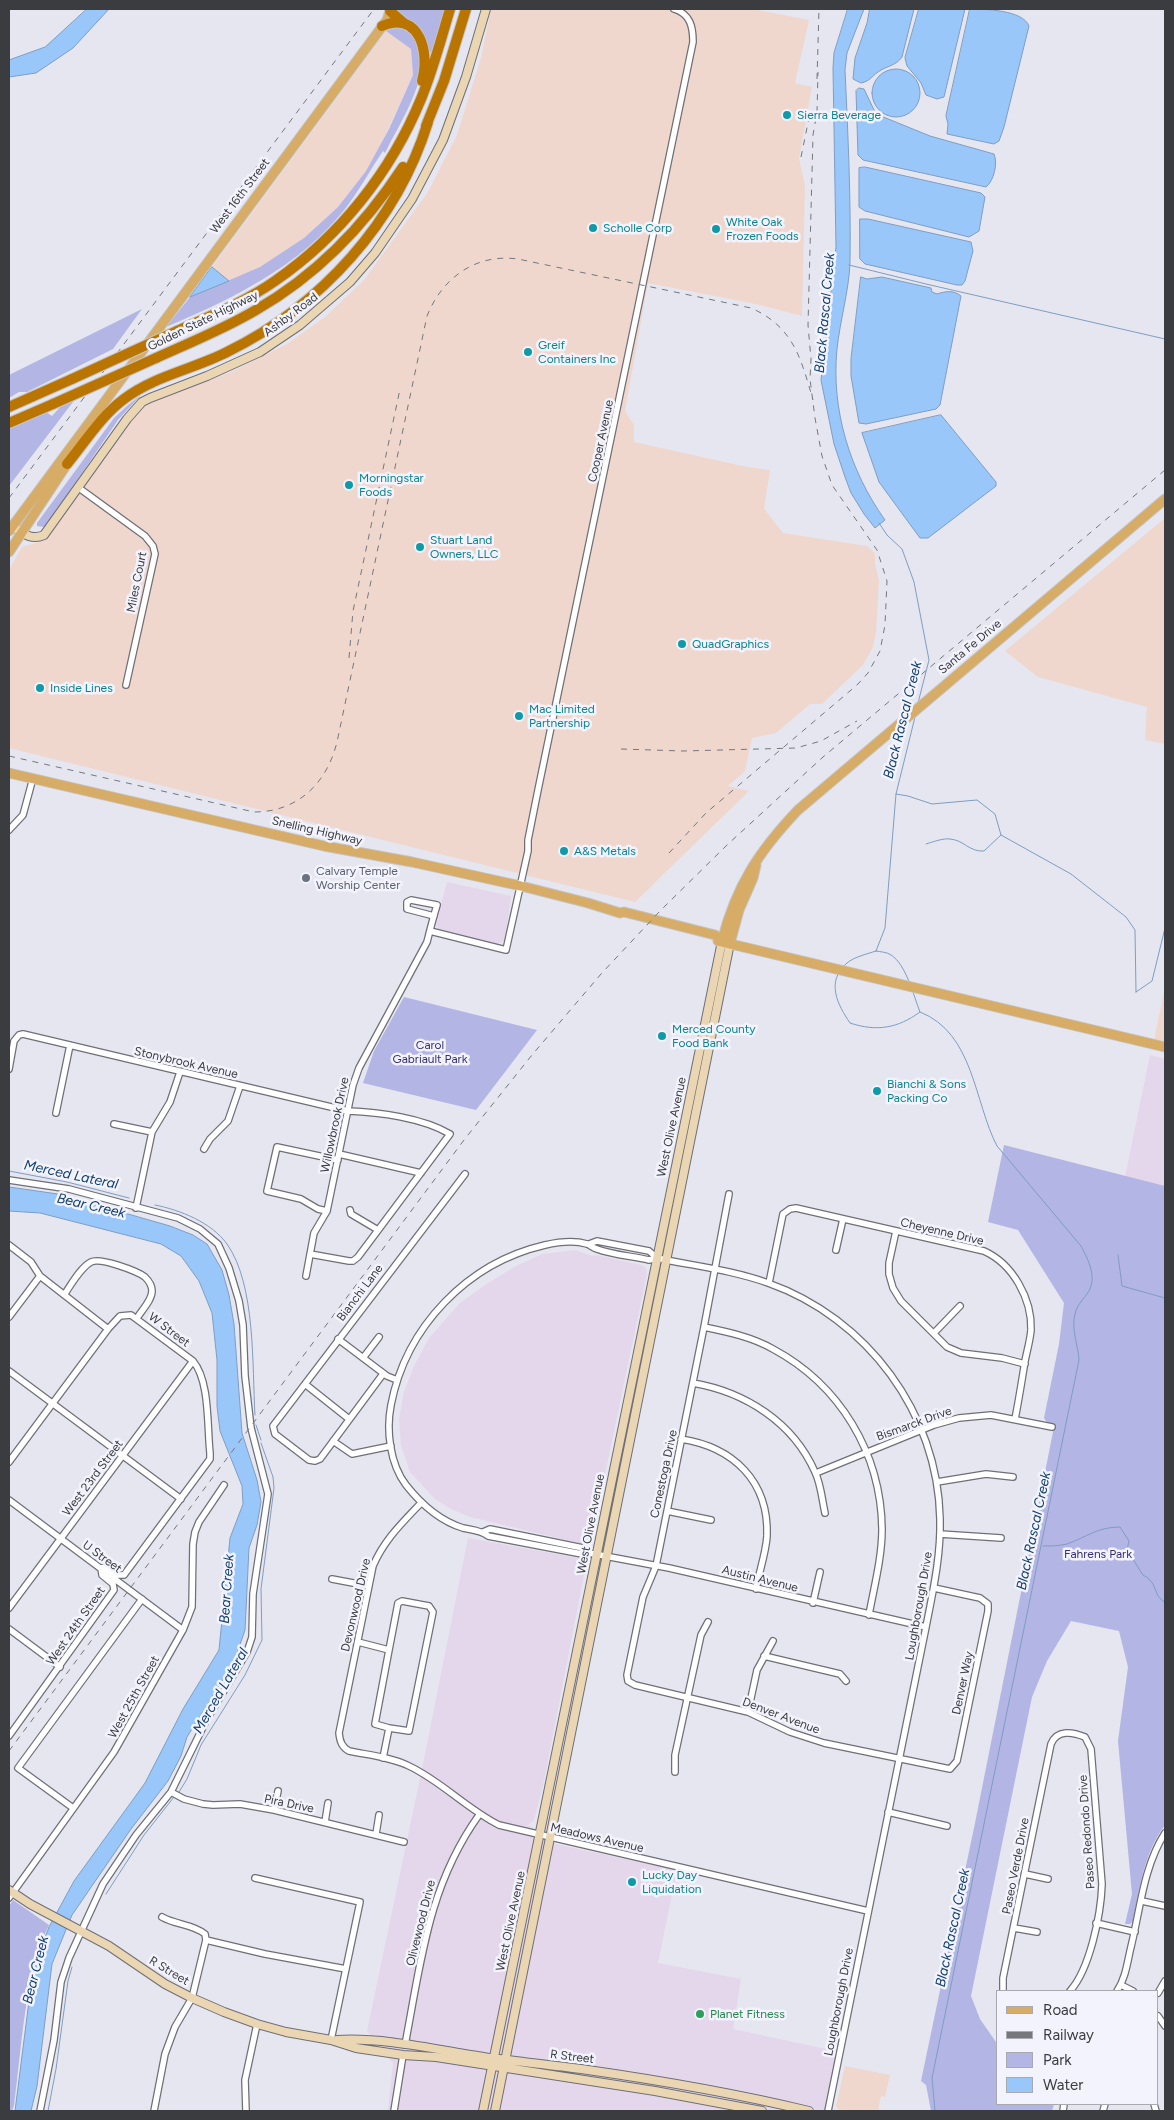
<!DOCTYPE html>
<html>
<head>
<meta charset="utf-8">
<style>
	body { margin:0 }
	#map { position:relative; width:1174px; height:2120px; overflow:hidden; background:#e5e6ef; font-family:Figtree,sans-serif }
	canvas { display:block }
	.frame { position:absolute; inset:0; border:10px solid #3b3c3f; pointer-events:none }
	.legend { position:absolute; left:996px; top:1990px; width:162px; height:115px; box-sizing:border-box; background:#f2f3fc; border:1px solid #a9aab0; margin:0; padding:6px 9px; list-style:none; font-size:15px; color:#3b3c3f }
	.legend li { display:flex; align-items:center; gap:10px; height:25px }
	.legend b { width:25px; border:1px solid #a9aab0 }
</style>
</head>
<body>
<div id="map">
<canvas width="1174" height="2120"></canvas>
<div class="frame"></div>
<ul class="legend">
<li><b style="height:6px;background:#d6ac66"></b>Road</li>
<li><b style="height:6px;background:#76777c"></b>Railway</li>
<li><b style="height:14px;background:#b3b5e5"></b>Park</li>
<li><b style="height:14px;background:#9ac7fa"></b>Water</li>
</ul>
</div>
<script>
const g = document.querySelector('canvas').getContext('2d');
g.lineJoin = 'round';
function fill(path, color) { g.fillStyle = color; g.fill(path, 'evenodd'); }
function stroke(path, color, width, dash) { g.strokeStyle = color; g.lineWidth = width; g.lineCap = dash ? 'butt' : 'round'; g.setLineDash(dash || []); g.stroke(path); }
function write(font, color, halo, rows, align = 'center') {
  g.font = font + ' Figtree,sans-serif'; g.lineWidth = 5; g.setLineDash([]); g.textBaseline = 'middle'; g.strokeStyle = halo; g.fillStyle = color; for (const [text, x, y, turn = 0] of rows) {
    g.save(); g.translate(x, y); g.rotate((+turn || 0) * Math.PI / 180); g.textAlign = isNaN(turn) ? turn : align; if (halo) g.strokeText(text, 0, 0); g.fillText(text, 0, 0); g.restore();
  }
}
fill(new Path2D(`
	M 447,882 L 511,896 L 505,940 L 498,944 L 438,929 L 436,924 Z
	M 1150,1055 L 1165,1059 L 1165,1186 L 1125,1177 Z
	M 575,1250 L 592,1256 L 596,1255 L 641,1265 L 646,1268 L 647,1274 L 591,1541 L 587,1545 L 470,1517 L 451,1509 L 435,1499 L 410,1472 L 401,1445 L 399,1419 L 404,1392 L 414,1366 L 429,1338 L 460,1303 L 488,1283 L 516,1266 L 542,1254 Z
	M 468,1538 L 584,1559 L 586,1565 L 543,1786 L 534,1820 L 528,1825 L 555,1844 L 677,1870 L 658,1963 L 741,1979 L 733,2029 L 835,2051 L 833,2111 L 388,2111 L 393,2063 L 367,2031 L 423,1764 Z`), '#e4d7eb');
fill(new Path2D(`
	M 491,9 L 753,9 L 809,20 L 795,83 L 812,87 L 799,158 L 805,186 L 802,316 L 756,304 L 648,283 L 625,411 L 634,425 L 634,442 L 747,467 L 770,470 L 764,509 L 783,533 L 867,546 L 875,553 L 875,564 L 879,581 L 876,632 L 873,647 L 863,665 L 822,704 L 810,704 L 776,733 L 752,738 L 745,771 L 728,786 L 749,791 L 635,902 L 9,748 L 9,570 L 22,547 L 43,541 L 50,534 L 135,417 L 144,407 L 157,400 L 231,372 L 287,344 L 325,317 L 364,280 L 428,192 L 457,135 L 481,58 Z
	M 386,31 L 411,49 L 413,75 L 379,149 L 366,171 L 338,207 L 304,238 L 260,267 L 229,281 L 212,267 Z
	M 1165,518 L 1165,744 L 1145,740 L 1147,707 L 1038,677 L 1005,651 Z
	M 1165,988 L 1165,1042 L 1154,1040 Z
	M 845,2066 L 890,2075 L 885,2097 L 881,2096 L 878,2111 L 847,2111 L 838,2109 L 836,2106 Z`), '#efd7cd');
fill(new Path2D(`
	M 398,9 L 445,9 L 431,53 L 396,11 Z
	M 395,27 C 419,29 423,55 420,75 C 417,94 400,125 390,143 L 385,153 L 383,151 C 370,170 359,191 345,209 C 299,267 232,299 166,327 L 190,297 L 260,267 L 304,238 L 338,207 L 366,171 L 389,129 L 413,75 L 411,49 L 386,31 Z
	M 142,309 L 113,349 L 27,392 L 19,392 L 9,398 L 9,375 Z
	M 141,395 L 118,420 L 48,523 L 44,527 L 37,526 L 37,523 L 114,418 L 128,405 Z
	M 76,398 L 9,486 L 9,429 L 46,412 L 52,416 L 63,404 Z
	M 404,997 L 537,1030 L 476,1110 L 363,1083 L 374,1051 Z
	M 1004,1145 L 1165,1186 L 1165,1825 C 1144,1853 1140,1887 1133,1921 L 1130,1924 L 1125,1924 L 1132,1894 L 1118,1741 L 1128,1667 L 1119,1631 L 1071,1621 L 1047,1661 L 1032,1697 L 971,1996 L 980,2019 L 998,2045 L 998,2104 L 1054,2104 L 1052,2111 L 931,2111 L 926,2085 L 921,2081 L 975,1823 L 1053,1432 L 1044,1418 L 1059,1344 L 1064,1303 L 1018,1230 L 988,1222 Z
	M 13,1900 L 49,1925 C 24,1976 22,2048 14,2105 L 12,2111 L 9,2111 L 9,1906 Z`), '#b3b5e5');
const water = new Path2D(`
	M 87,9 L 109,9 L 73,48 L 36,73 L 9,77 L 9,60 L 45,47 Z
	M 848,9 L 864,9 L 847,53 L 845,70 C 848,134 851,199 850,263 C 849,290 840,321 837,349 C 831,410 850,471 885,520 L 875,528 L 864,514 L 851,493 L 845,477 L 834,444 L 821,380 L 836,247 L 833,68 L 834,53 Z
	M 870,9 L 914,9 L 902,57 C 896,66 886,66 878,72 C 871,77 870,81 861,83 L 853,79 L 855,58 L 867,23 Z
	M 919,9 L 965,9 L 944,97 L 937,99 L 926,95 L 921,83 L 907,66 L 905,58 Z
	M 970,9 C 985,9 1023,10 1029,26 L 1004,127 L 999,141 L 994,144 L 947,134 L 948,124 L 946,116 Z
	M872 93a24 24 0 1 1 48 0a24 24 0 1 1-48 0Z
	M 859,88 L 864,89 L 876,114 L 930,136 L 994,154 C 998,163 994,181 986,187 L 863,160 L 858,155 L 856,91 Z
	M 865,167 L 981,193 L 985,197 L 979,231 L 969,237 L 865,211 L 859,207 L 859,168 Z
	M 860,219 L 868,219 L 971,242 L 973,251 L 965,281 L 962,285 L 957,285 L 865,264 L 860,259 Z
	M 212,267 L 229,281 L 190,297 Z
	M 861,277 L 867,279 L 882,277 L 931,288 L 932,292 L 937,294 C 946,291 954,290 961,296 L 940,405 L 936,409 L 866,424 L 859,423 L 851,376 L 851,359 Z
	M 941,415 L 996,482 L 996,486 L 928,538 L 920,538 L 879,482 L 862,433 Z
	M 9,1187 L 58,1194 L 170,1226 L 193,1235 L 207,1244 L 222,1270 L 229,1295 L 234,1324 L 242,1433 L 257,1480 L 261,1502 L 257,1525 L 249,1548 L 245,1630 L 234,1662 L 187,1737 L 181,1756 L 168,1781 L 131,1829 L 72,1915 L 52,1964 L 37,2086 L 31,2111 L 15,2111 L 30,1993 L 38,1956 L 49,1927 L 74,1881 L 145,1783 L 183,1709 L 219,1650 L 230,1538 L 243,1504 L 242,1486 L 220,1431 L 217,1406 L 217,1360 L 212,1313 L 199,1281 L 181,1256 L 161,1244 L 40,1213 L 9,1211 Z`);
fill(water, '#9ac7fa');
stroke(water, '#7e9dc2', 1);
stroke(new Path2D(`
	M 849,265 L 926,284 L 1165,339
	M 879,523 L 887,535 L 902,549 L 914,582 L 929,660 L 918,703
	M 896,794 L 908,796 L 932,804 L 977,800 L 995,814 L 1001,835 L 1071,874 L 1126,917 L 1135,930 L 1136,992
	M 926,844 C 933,842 943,838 950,839 C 964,840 969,852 984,851 L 1001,835
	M 876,951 L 885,928 L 896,794 L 915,717
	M 876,951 C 881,952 887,952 891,955 C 906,964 914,997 920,1012 C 898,1028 877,1032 850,1023 C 838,1005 825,982 847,963 C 854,957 867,954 876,951 Z
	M 1136,992 L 1152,981 L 1165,928
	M 920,1012 C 974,1033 974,1102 997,1146 L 1081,1246 C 1089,1261 1098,1279 1087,1294 C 1082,1301 1077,1305 1075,1314 C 1071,1330 1078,1344 1079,1360 L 932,2078 L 935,2111
	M 9,1171 L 67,1182 L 129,1198
	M 155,1205 C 180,1210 211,1222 227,1244 C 256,1285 252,1366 255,1415
	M 1118,1255 L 1122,1286 L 1165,1298
	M 256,1425 L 261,1440
	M 1043,1546 C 1050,1546 1059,1546 1067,1544 C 1087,1537 1097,1527 1120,1527 L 1129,1541 L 1127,1550 L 1143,1575 L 1148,1578 L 1153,1584 L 1158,1596 L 1165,1603
	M 179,1792 L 187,1779 L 201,1745 L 245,1675 L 262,1640 L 261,1589 L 274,1488 L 273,1477 L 261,1443
	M 106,1894 L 144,1835 L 174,1797
	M 48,2111 L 56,2069 L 68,1981 L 72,1967`), '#7e9dc2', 1);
const street = new Path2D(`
	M 79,488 L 145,536 L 153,546 L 155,554 L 126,685
	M 9,830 L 23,815 L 33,778
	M 430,931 L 506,950 L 528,851 L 528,840 L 538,790 L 693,42 C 693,26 690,14 674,9
	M 9,1069 L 14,1041 L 19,1035 L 23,1034 L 348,1111 C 379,1112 423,1118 450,1134 L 358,1257 L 353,1261 L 349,1261 L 310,1254
	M 56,1113 L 70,1045
	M 114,1124 L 152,1132
	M 204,1149 L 210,1139 L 228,1121 L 240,1086
	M 339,1154 L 421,1173
	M 9,1180 L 69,1189 L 178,1218 L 200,1229 L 218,1244 L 229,1268 L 239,1301 L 243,1325 L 245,1376 L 251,1428 L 268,1494 L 253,1594 L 252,1637 L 247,1652 L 206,1721 L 171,1792 L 136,1835 L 103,1884 L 69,1958 L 61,1982 L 54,2040 L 40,2111
	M 729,1194 L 704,1327 L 656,1566 L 643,1597 L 627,1675 L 628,1681 L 635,1685 L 748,1712 L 790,1732 L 824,1743 L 950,1769 L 957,1761 L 960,1747 L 988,1611 L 988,1604 L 980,1598 L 934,1588
	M 136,1208 L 152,1132 L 170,1102 L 180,1072
	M 350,1210 L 351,1214 L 378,1230
	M 327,1211 L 318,1209 L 301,1199 L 267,1191 L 277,1147 L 338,1160
	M 896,1231 L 889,1263 L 889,1274 L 893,1288 L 901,1301 L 947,1347 L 961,1353 L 1002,1358 L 1025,1364
	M 589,1244 L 597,1241 L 649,1251 L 657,1258
	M 9,1245 L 31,1262 L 40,1276 L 108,1329 L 120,1316 L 131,1315 L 193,1361 C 210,1381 207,1426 210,1453 L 210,1459 L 124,1575 L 118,1575 L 105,1567 L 101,1568 L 102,1575 L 113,1584 L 114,1590 L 9,1736
	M 836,1250 L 843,1219
	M 306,1276 L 314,1233 L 327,1211 L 353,1085 L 359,1068 L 427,942 C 430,930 433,918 437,905 L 411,900 L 407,902 L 407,909 L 434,916
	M 769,1283 L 783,1214 L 790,1209 L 796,1208 L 984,1251 C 1013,1264 1032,1299 1031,1330 C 1030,1341 1027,1351 1025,1361 C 1022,1380 1019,1399 1015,1419
	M 64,1295 C 71,1285 80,1268 91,1262 C 100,1257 137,1271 145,1277 C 149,1281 152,1286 152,1291 C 152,1300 142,1310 137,1318
	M 9,1317 L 40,1276
	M 704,1327 C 728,1332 752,1337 773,1349 C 840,1385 881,1453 882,1529 C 882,1558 874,1587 869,1615
	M 934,1333 L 960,1306
	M 338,1339 L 387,1376 L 397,1380
	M 363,1358 L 379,1337
	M 9,1371 L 181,1499
	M 383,1374 L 320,1459 L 315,1461 L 309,1460 L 275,1434 L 273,1426 L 465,1174
	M 693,1383 C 745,1392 793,1422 815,1472 C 821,1484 822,1500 825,1513
	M 305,1384 L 349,1419
	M 681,1439 C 733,1447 769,1481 767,1536 C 766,1553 759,1572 756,1589
	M 333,1441 L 352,1454 L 391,1446
	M 9,1462 L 108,1329
	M 816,1473 L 934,1425 L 959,1418 L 991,1415 L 1052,1427
	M 937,1482 L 986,1474 L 1013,1477
	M 9,1500 L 183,1630
	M 421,1503 C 402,1523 384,1540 373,1566 L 339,1733 C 340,1742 342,1747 349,1751 C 368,1755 391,1757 409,1766 C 441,1781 467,1809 499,1825 L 868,1911
	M 667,1511 L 711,1520
	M 483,1532 L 490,1529 L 583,1548 L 589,1553
	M 940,1534 L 1001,1538
	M 332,1579 L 369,1586
	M 813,1603 L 820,1572
	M 9,1608 L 193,1361
	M 9,1629 L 60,1667
	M 358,1642 L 389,1650 L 375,1724 L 389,1728 L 383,1758
	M 389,1650 L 398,1603 L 402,1601 L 429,1606 L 433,1612 L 409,1731 L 389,1728
	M 764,1656 L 840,1674 L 846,1681
	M 748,1712 L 757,1670 L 773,1641
	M 675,1772 L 675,1755 L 701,1635 L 708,1622
	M 171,1792 L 184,1799 L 203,1804 L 213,1805 L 240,1804 L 274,1810 L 404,1842
	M 73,1808 L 18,1768 L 142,1599
	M 274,1810 L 278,1791
	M 888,1812 L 947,1826
	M 325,1822 L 328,1803
	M 376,1834 L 379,1815
	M 1025,1874 L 1048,1879
	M 255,1878 L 360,1902 L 331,2040
	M 9,1898 L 114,1752 L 183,1630 L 192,1607 L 193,1544 L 195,1532 L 199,1522 L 224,1485
	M 1142,1901 L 1165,1906
	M 162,1917 C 176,1925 193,1924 205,1934 L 206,1940
	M 1096,1923 L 1135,1932
	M 1014,1928 L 1037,1932
	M 206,1940 L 265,1954 L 346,1969
	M 1121,1985 L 1133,1991
	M 1003,1991 L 1003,1978 L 1051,1744 C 1057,1729 1073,1732 1085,1737 L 1091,1749 L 1102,1884 C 1101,1914 1090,1969 1070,1991
	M 1117,1991 C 1125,1979 1127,1965 1130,1951 C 1140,1912 1143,1867 1165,1833
	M 1158,1993 L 1165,1981
	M 1158,2016 L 1165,2026
	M 405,2045 C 421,1962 428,1886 479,1815
	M 1154,2104 L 1156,2111
	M 154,2111 L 165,2054 L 175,2027 L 192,1998 L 206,1940
	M 246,2111 L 245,2080 L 257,2024
	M 394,2111 L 403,2055
	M 828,2111 L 926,1627 C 933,1591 941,1556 940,1519 C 938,1413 867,1318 768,1283 C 732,1270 694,1266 657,1258 L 649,1260 C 632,1256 613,1255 597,1249 C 593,1248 590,1245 587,1244 C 574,1240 558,1242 545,1245 C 467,1263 406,1327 391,1405 C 386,1431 390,1464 406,1485 C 421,1504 440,1521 463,1528 C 472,1530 481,1530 488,1536 L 582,1554 L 589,1553 L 669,1568 L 926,1627
	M 1063,2111 L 1064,2104
	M 1103,2111 L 1105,2104`);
const secondary = new Path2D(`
	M 12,526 C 23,533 31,541 44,535 L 127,419 L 142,402 L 150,398 L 207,376 L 260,352 L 300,325 L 350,282 L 375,253 L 412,199 L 443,140 L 466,77 L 486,9
	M 9,1890 L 30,1904 L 109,1946 L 165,1984 L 192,1998 L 224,2012 L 257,2024 L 286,2032 L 331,2040 L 356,2048 L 403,2055 L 436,2057 L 655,2091 L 762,2111
	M 337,2040 C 386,2037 442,2051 491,2058 C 521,2062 551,2065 581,2069 C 658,2080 734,2093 809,2111
	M 483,2111 L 722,941
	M 495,2111 L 730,943`);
const primary = new Path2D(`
	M 9,531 L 387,20 L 390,11
	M 9,552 L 71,458
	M 9,773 L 324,846 L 412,862 L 521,886 L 588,903 L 620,913 L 624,912 L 715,935 L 722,941
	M 718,941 L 1165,1047
	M 722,941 C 736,886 759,851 798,810 L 1165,499
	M 730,943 L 739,910 L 753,878 L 756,865`);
const highway = new Path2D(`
	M 392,9 L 390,11 L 405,24
	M 382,26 C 420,10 430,53 422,81
	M 426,126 L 444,81 L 466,9
	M 177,331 C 210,316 245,302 275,281 C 340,236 391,172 421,99 C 433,70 441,39 450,9
	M 156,358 C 189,343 224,329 256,310 C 317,275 365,225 403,167
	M 9,407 L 72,379
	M 9,423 L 53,404
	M 67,464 C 85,442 101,416 124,399 C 154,376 194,369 227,352 C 321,306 397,222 428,122`);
stroke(street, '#6f6f77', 8);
stroke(secondary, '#6f6f77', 10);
stroke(primary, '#c4c4c5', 11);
stroke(highway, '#c4c4c5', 12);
stroke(street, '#fff', 5.5);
stroke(secondary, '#ead6b2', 8);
stroke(primary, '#d6ac66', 9);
stroke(highway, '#ba7500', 10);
stroke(new Path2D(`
	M 817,79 L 819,9
	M 801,157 L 809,118
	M 9,498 L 374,9
	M 349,658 L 353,611 L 400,389
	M 621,749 L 683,751 L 796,748 L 821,741 L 857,721
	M 9,756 L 254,812 C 298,812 327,783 337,742 L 427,316 C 442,278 476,253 518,259 L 751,308 C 794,327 801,359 813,400
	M 669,853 L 706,813 L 857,685 L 868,673 L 880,651 L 885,625 L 887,581 L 877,550 L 832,485 L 822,456 L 815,418 L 810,379 L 811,359 L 808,325 L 813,135 L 817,112 L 818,72
	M 9,1751 L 464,1140 L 532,1055 L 601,974 L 661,910 L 727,845 L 823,757 L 1165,470`), '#76777c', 1, [6, 6]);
const highwayBridge = new Path2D(`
	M 72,379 L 177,331
	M 53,404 L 156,358`);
stroke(highwayBridge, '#c4c4c5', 12, []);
stroke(highwayBridge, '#ba7500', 10);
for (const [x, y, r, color] of [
	[787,115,5,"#0f9aa8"],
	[593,228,5,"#0f9aa8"],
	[716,229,5,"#0f9aa8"],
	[528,352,5,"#0f9aa8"],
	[349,485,5,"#0f9aa8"],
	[420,547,5,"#0f9aa8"],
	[682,644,5,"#0f9aa8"],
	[40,688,5,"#0f9aa8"],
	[519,716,5,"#0f9aa8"],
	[564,851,5,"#0f9aa8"],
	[306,878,5,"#6b7280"],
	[662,1036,5,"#0f9aa8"],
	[877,1091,5,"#0f9aa8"],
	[632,1882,5,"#0f9aa8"],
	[700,2014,5,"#2e9e5b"]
]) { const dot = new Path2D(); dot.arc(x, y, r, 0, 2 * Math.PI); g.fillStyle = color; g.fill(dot); stroke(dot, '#f2f3fc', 2); }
write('12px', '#0d838f', '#f2f3fc', [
	["Sierra Beverage",797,115],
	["White Oak",726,222],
	["Frozen Foods",726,236],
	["Scholle Corp",603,228],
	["Greif",538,345],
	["Containers Inc",538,359],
	["Morningstar",359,478],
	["Foods",359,492],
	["Stuart Land",430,540],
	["Owners, LLC",430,554],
	["QuadGraphics",692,644],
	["Inside Lines",50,688],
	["Mac Limited",529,709],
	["Partnership",529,723],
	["A&S Metals",574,851],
	["Merced County",672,1029],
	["Food Bank",672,1043],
	["Bianchi & Sons",887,1084],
	["Packing Co",887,1098],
	["Lucky Day",642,1875],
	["Liquidation",642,1889]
], 'left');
write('12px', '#3b3c3f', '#f2f3fc', [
	["West 16th Street",240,196,-53],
	["Ashby Road",291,315,-37],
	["Golden State Highway",203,321,-26],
	["Cooper Avenue",601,441,-78],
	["Miles Court",137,582,-79],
	["Santa Fe Drive",970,647,-40],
	["Snelling Highway",317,831,13],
	["Stonybrook Avenue",186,1063,13],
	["Willowbrook Drive",335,1125,-78],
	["West Olive Avenue",672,1127,-78],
	["Cheyenne Drive",942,1232,13],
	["Bianchi Lane",360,1293,-53],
	["W Street",169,1330,37],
	["Bismarck Drive",914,1424,-20],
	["Conestoga Drive",664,1474,-78],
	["West 23rd Street",93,1478,-53],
	["West Olive Avenue",591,1524,-79],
	["U Street",102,1557,36],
	["Austin Avenue",760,1579,14],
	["Devonwood Drive",356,1605,-77],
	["Loughborough Drive",919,1606,-80],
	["West 24th Street",76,1626,-55],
	["Denver Way",963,1683,-78],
	["West 25th Street",134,1697,-61],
	["Denver Avenue",781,1716,21],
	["Pira Drive",289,1804,12],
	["Paseo Redondo Drive",1087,1832,-94],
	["Meadows Avenue",597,1838,13],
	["Paseo Verde Drive",1016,1866,-79],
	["West Olive Avenue",511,1921,-78],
	["Olivewood Drive",421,1923,-76],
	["R Street",169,1971,31],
	["Loughborough Drive",839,2002,-79],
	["R Street",572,2057,7]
]);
write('12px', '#5b616d', '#f2f3fc', [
	["Calvary Temple",316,871],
	["Worship Center",316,885]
], 'left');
write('12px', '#362f76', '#f2f3fc', [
	["Carol",430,1045],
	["Gabriault Park",430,1059],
	["Fahrens Park",1098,1554]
]);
write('12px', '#27864d', '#f2f3fc', [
	["Planet Fitness",710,2014]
], 'left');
write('italic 14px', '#123f6e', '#f2f3fc', [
	["Black Rascal Creek",825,313,-85],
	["Black Rascal Creek",903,720,-76],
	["Merced Lateral",71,1175,12],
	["Bear Creek",91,1206,13],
	["Black Rascal Creek",1034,1531,-78],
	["Bear Creek",227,1589,-86],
	["Merced Lateral",221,1691,-60],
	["Black Rascal Creek",953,1928,-78],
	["Bear Creek",36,1970,-76]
]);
</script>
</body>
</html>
